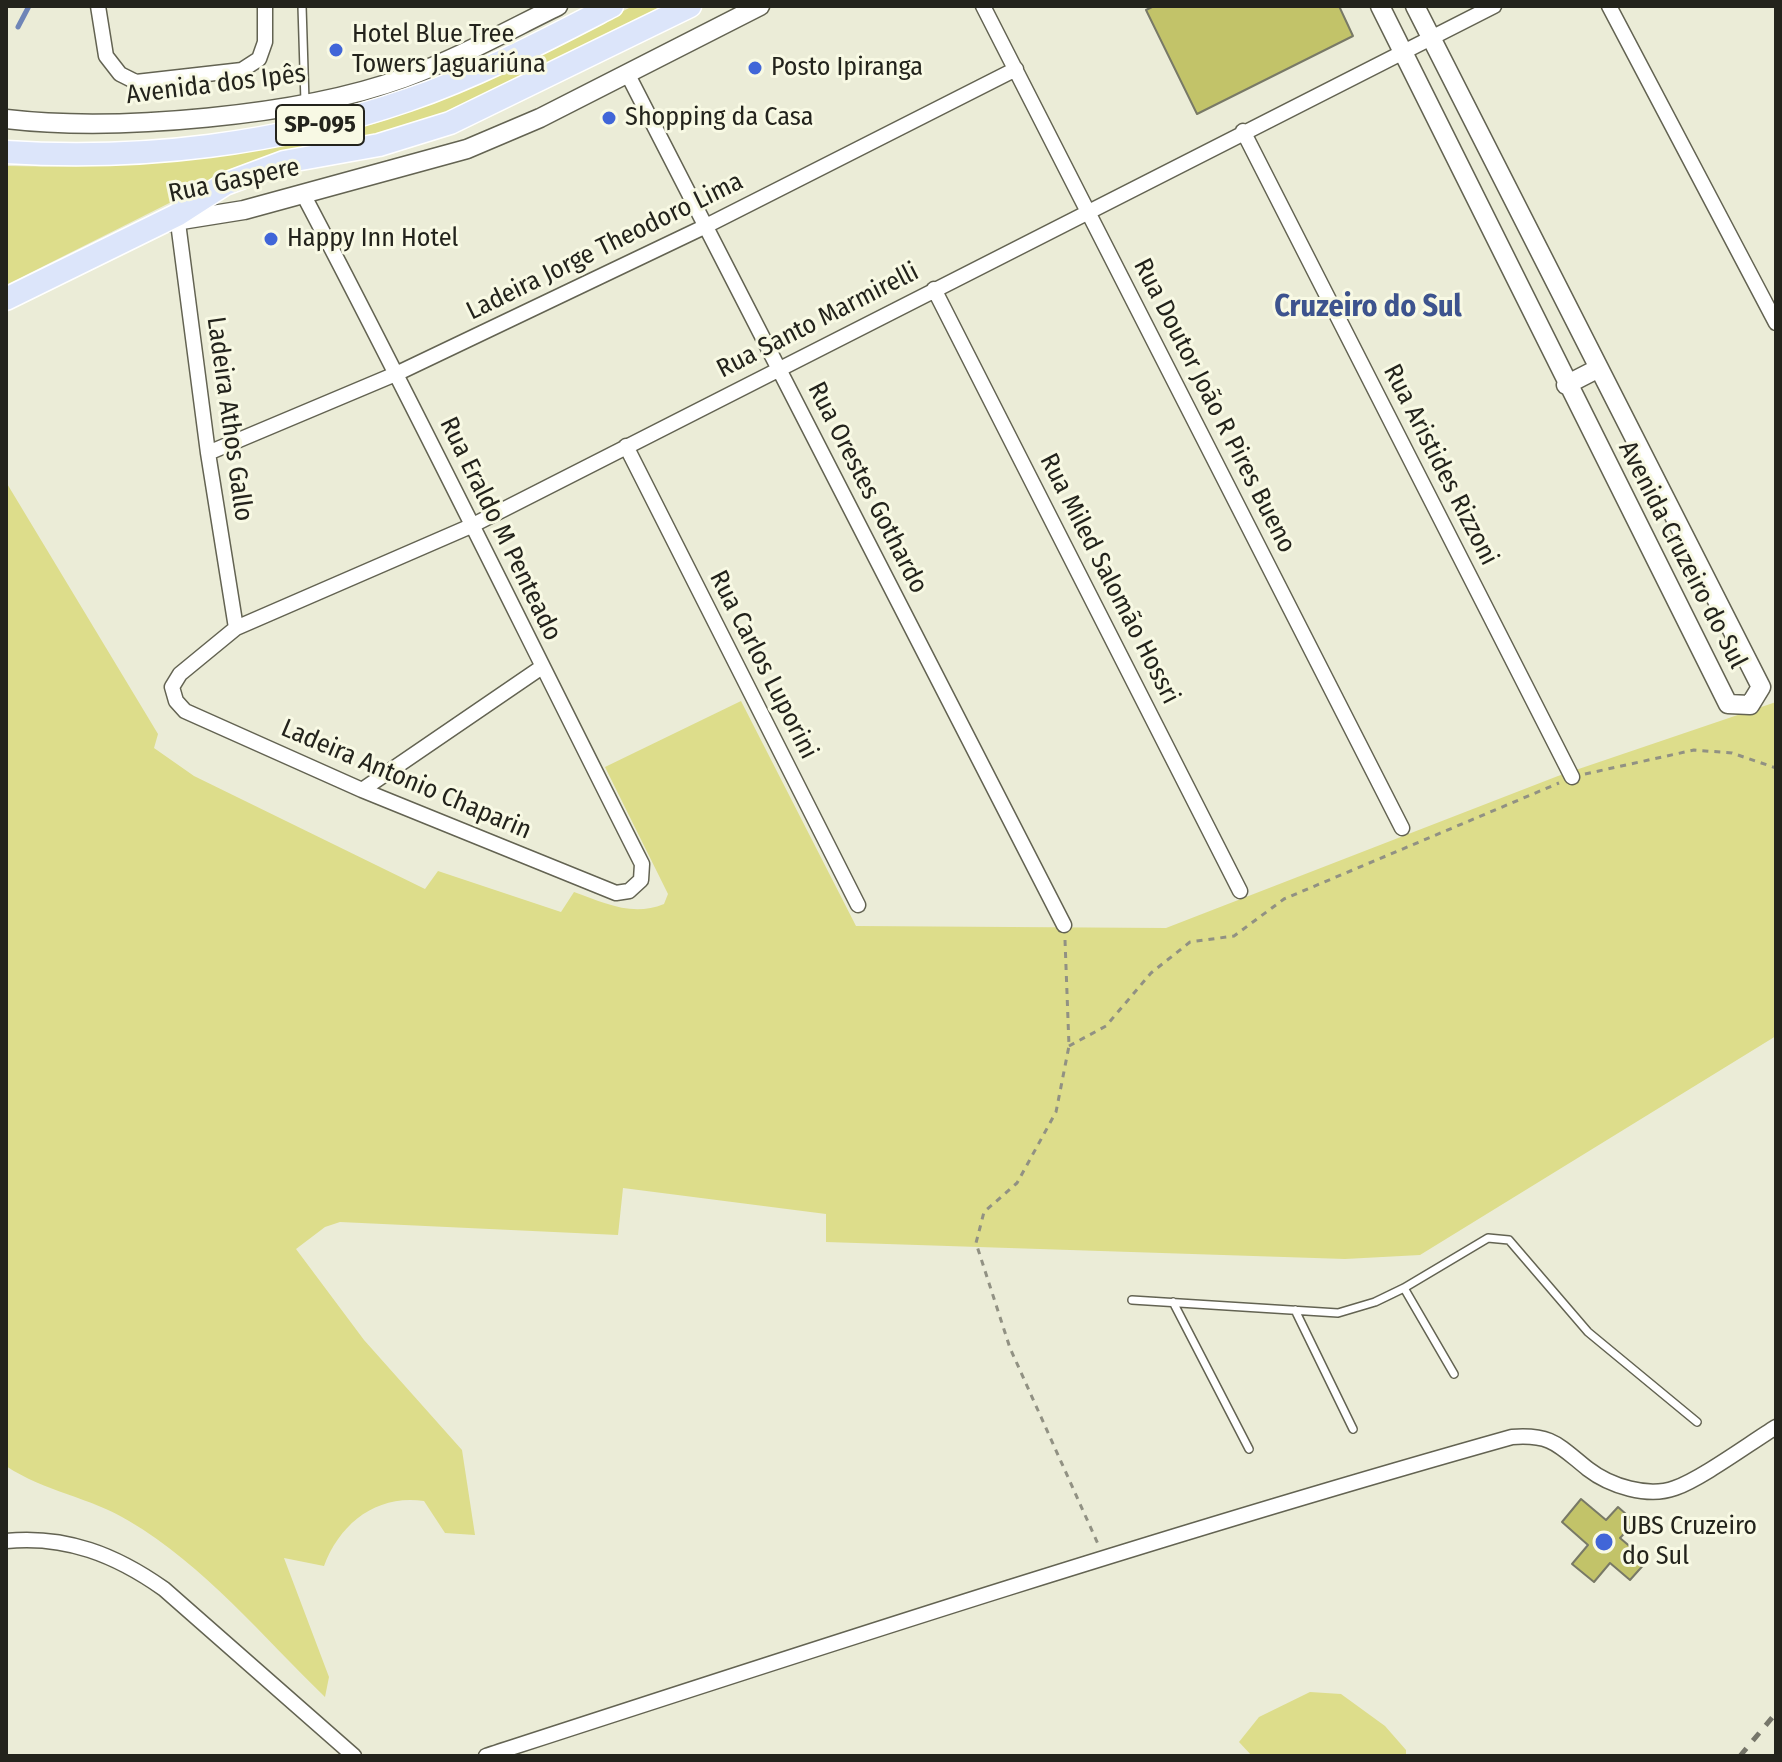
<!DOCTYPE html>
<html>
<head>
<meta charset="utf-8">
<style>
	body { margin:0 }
	#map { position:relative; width:1782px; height:1762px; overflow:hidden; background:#ebecd7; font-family:"Fira Sans Condensed",sans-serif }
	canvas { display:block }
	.frame { position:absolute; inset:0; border:8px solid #23231c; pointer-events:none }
</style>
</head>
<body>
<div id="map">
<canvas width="1782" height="1762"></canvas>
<div class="frame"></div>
</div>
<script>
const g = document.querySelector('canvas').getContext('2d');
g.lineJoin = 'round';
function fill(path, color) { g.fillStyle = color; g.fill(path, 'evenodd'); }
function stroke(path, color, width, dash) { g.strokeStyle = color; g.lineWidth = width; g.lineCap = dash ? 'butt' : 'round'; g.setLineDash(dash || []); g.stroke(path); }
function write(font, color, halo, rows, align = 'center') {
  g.font = font + ' "Fira Sans Condensed",sans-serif'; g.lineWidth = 6; g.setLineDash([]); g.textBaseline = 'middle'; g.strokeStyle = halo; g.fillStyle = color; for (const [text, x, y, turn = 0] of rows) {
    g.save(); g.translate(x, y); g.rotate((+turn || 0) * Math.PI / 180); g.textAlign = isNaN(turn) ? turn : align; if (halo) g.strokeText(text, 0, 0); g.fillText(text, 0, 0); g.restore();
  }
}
fill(new Path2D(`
	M 633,6 L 665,6 L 455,111 L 383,134 L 286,151 L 243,166 L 6,285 L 6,166 C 153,169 310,155 448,97 C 511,71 572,37 633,6 Z
	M 6,482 L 158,734 L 154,748 L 194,776 L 425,889 L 438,871 L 561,912 L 574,892 C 605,903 632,917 664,904 L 668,894 L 605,767 L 741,701 L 856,926 L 1166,928 L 1558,776 L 1776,702 L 1776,1036 L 1420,1255 L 1345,1259 L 826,1242 L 826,1214 L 623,1188 L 618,1235 L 340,1222 L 325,1227 L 296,1249 L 364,1340 L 462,1450 L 475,1535 L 445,1533 L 424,1501 C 377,1494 340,1523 324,1566 L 284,1558 L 329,1677 L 325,1697 C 263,1637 204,1565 129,1521 C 90,1497 45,1492 6,1466 Z
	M 1310,1692 L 1341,1694 L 1385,1726 L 1406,1750 L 1406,1756 L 1252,1756 L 1239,1742 L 1259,1717 Z`), '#dddd8b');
stroke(new Path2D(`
	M 18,27 L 29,6`), '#6f85b7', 5);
const building = new Path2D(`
	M 1154,6 L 1339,6 L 1353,36 L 1197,114 L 1146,10 Z
	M 1581,1499 L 1606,1520 L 1618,1507 L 1635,1522 L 1620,1538 L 1647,1561 L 1630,1580 L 1610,1563 L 1594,1582 L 1572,1564 L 1588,1545 L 1562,1522 Z`);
fill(building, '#c2c369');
stroke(building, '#787966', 2);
const service = new Path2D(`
	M 302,6 L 305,102
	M 1404,1288 L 1454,1374
	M 1132,1300 L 1338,1313 L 1375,1302 L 1404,1288 L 1488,1238 L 1509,1240 L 1588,1332 L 1697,1422
	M 1173,1302 L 1249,1449
	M 1295,1310 L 1353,1429`);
const minor = new Path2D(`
	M 98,6 L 106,56 L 120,74 L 136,82 L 242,70 L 259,59 L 265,42 L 265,6
	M 983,6 L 1402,828
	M 1609,6 L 1776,323
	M 627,73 L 1064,925
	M 1243,131 L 1572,777
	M 303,194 C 420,416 529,641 642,864 L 641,880 L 629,891 L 616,893 L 362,790 L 185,711 L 176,701 L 172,687 L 180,674 L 236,628 L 471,526 L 1494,6
	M 177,215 L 208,453 L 236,628
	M 934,289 L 1240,891
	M 626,446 L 858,905
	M 208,453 L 398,373 L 706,226 L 1016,69
	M 362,790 L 542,667
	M 6,1541 C 66,1535 116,1555 164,1589 L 354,1756
	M 486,1756 C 827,1645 1167,1534 1512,1437 C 1552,1434 1558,1445 1588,1469 C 1610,1486 1648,1498 1675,1488 C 1701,1479 1750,1443 1776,1427`);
const tertiary = new Path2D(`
	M 1380,6 L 1728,704 L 1750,705 L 1761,687 L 1415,6
	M 6,119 C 117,132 299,116 404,78 C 457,59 507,31 558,6
	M 169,222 L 244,210 L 467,149 L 540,118 L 760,6
	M 1566,385 L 1599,368`);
const primary = new Path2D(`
	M 6,152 C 140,161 281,144 408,100 C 478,76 546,40 612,6
	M 6,299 L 177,215 L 225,184 L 284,162 L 379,145 L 450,123 L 690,6`);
stroke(service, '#636352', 10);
stroke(minor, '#636352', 17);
stroke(tertiary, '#636352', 21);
stroke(primary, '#fff', 25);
stroke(new Path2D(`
	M 1585,774 L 1694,750 L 1732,753 L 1776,768
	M 1065,940 L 1069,1046 L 1056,1112 L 1017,1183 L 984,1212 L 976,1243 L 1010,1348 L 1098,1544
	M 1069,1046 L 1106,1026 L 1151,973 L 1190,942 L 1234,936 L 1284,899 L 1559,783`), '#919183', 3, [6, 6]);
stroke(service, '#fff', 7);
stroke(minor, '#fff', 14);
stroke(tertiary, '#fff', 18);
stroke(primary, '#dce5fa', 22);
stroke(new Path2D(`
	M 1740,1756 L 1776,1713`), '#76766a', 5, [10, 10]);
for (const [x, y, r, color] of [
	[336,50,8,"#4166d8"],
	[755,68,8,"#4166d8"],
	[609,118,8,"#4166d8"],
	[271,239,8,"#4166d8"],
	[1604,1542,10,"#4166d8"]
]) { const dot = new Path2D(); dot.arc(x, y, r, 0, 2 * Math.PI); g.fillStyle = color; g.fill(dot); stroke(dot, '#f8f9e4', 3); }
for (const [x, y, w] of [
	[320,125,88]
]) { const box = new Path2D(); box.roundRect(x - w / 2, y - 20, w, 40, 6); g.fillStyle = '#f8f9e4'; g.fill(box); stroke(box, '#23231c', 2); }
write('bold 24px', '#23231c', null, [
	["SP-095",320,125]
]);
write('26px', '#23231c', '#f8f9e4', [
	["Hotel Blue Tree",352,35],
	["Towers Jaguariúna",352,65],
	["Posto Ipiranga",771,68],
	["Shopping da Casa",625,118],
	["Happy Inn Hotel",287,239],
	["UBS Cruzeiro",1622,1527],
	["do Sul",1622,1557]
], 'left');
write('26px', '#23231c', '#f8f9e4', [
	["Avenida dos Ipês",216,85,-7],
	["Rua Gaspere",234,181,-12],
	["Ladeira Jorge Theodoro Lima",605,247,-26],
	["Rua Santo Marmirelli",818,321,-27],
	["Rua Doutor João R Pires Bueno",1214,406,63],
	["Ladeira Athos Gallo",229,419,82],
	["Rua Aristides Rizzoni",1440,465,63],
	["Rua Orestes Gothardo",867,488,63],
	["Rua Eraldo M Penteado",500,529,64],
	["Avenida Cruzeiro do Sul",1682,555,63],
	["Rua Miled Salomão Hossri",1109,579,63],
	["Rua Carlos Luporini",763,665,63],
	["Ladeira Antonio Chaparin",406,780,23]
]);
write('bold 30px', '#3d538e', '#f8f9e4', [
	["Cruzeiro do Sul",1368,308]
]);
</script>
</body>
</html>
